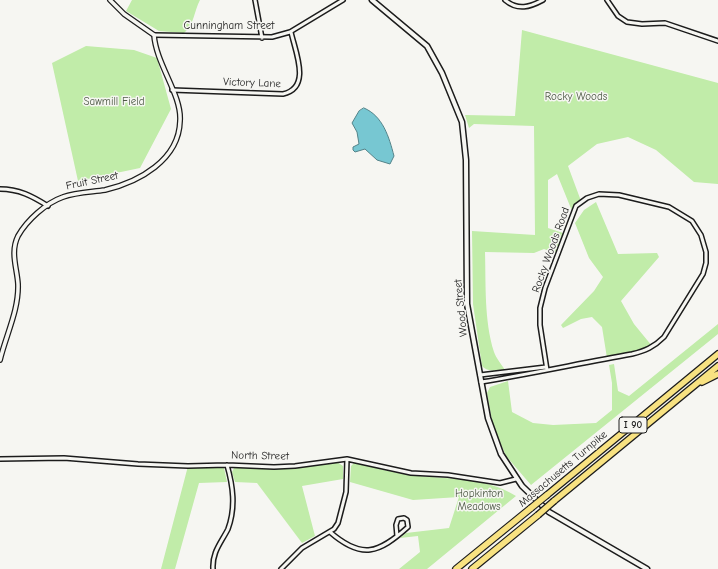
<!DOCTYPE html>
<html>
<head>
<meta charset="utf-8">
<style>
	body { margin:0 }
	canvas { display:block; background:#f6f6f2 }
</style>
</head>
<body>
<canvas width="718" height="569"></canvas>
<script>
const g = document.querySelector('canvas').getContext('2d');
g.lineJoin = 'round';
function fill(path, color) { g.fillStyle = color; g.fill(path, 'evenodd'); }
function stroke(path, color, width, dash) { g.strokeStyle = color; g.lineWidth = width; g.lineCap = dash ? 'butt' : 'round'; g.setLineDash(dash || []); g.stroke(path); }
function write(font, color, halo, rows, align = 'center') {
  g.font = font + ' "Comic Neue",sans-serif'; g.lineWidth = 3; g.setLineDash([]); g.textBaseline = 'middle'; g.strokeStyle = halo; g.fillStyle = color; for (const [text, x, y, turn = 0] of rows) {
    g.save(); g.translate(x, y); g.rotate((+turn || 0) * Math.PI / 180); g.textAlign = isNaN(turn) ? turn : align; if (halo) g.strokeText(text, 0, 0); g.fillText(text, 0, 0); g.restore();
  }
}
fill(new Path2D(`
	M 132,0 L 200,0 C 194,11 194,25 184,33 L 159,31 L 126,11 Z
	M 522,30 L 718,83 L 718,184 L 694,182 L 656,150 L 628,137 L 597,144 L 568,166 L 581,201 L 572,211 L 557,174 L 548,180 L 548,228 L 563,233 L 555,253 L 544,249 L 534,253 L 485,252 C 486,284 484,320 494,352 C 496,358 502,365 505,370 C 498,371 487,372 482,366 L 473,304 L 472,231 L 535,235 L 534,126 L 474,124 L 469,128 L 465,115 L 515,116 Z
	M 86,46 L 134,50 L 157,58 L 171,109 L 140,168 L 78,181 L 52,63 Z
	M 596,202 L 618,254 L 657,253 L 659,257 L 621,301 L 634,324 L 652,346 L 645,350 L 607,358 L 602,327 L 592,317 L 581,319 L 563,328 L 561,325 L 594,291 L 603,277 L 589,258 L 575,223 L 584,210 Z
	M 718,324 L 718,334 L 531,485 L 506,456 L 493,426 L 487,393 L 490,387 L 508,381 L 512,412 L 533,423 L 553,425 L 596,423 L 612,410 L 612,383 L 609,365 L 614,364 L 618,391 L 629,396 Z
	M 337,462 L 343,466 L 343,479 L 302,486 L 315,536 L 302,543 L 257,483 L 235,482 L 232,472 L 234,468 L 238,466 L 288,469 Z
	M 355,462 C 373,467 392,473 411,475 C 447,480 484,476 516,496 L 427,569 L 399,569 L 420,552 L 418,536 L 400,538 L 406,533 L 449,528 L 459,497 L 413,500 L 350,482 L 351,466 Z
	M 188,466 L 221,467 L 224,468 L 227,482 L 199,483 L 175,569 L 161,569 Z`), '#c1eca9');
const water = new Path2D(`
	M 364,108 C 383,116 389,137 394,156 L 390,164 L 377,160 L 365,149 L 355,152 L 353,150 L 353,147 L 359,144 L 357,132 L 352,123 L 359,111 Z`);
fill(water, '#77c7d2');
stroke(water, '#538389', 1);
const minor = new Path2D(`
	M 255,0 L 262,38
	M 505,0 C 518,11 530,7 543,0
	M 607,0 L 618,16 L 627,22 L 642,24 L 665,23 L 718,41
	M 154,35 L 272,37 L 290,32 L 343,0
	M 172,90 L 283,94 C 312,88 295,51 291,32
	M 0,189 C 19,189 32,196 48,206
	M 480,375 L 546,367
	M 481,382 C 531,374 581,363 632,354 C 645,351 654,347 664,337 L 703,274 L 706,263 L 706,252 L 701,235 L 692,221 L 669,207 L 619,195 L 599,194 L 587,198 L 576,206 L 545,288 L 540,308 L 540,325 L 547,370
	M 0,459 L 64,458 L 138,464 L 188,466 L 227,465 L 274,467 L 295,466 L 347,459 L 411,473 L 448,475 L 500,483 L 516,479
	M 330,532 C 362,560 379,553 408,527 L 407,520 L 404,518 L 398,519 L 396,525 L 397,536
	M 213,569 C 212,552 221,543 228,529 C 236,507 233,486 227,465
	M 281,569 L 302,548 L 334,529 L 338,523 L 346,492 L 347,459`);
const tertiary = new Path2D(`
	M 0,360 C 6,335 19,310 18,284 C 17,268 10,252 18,236 C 27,220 46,203 63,197 C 76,192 91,192 105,190 C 139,182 179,160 180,121 C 182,95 156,64 154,35 L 124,14 L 110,0`);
const secondary = new Path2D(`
	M 372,0 L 427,46 L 442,73 L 462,122 L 466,160 L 467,304 L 488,418 L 501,454 L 522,486 L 549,512 L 647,569`);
const motorway = new Path2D(`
	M 702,382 L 718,374
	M 547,495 L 718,354
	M 554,501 L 718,366
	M 456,569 L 531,508
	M 472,569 L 538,515`);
stroke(minor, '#1c1c1c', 6);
stroke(tertiary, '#1c1c1c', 6);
stroke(secondary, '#1c1c1c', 7);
stroke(motorway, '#1c1c1c', 8);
stroke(minor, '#f6f6f2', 3);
stroke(tertiary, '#f6f6f2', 3.5);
stroke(secondary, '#f6f6f2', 4);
stroke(motorway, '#f8e281', 5.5);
const motorwayBridge = new Path2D(`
	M 531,508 L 547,495
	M 538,515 L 554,501`);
stroke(motorwayBridge, '#1c1c1c', 8, []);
stroke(motorwayBridge, '#f8e281', 5.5);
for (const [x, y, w] of [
	[633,425,28]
]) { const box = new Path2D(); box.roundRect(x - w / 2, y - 8, w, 16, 3); g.fillStyle = '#f6f6f2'; g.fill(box); stroke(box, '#1c1c1c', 1); }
write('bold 10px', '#1c1c1c', null, [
	["I 90",633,425]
]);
write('11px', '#1c1c1c', '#f6f6f2', [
	["Cunningham Street",229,26],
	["Victory Lane",252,83,2],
	["Fruit Street",92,181,-12],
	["Rocky Woods Road",551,250,-70],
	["Wood Street",461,308,-96],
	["North Street",260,456,1],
	["Massachusetts Turnpike",563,469,-40]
]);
write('11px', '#4e5a46', '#f6f6f2', [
	["Rocky Woods",576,97],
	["Sawmill Field",114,102],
	["Hopkinton",479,494],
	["Meadows",479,507]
]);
</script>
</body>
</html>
